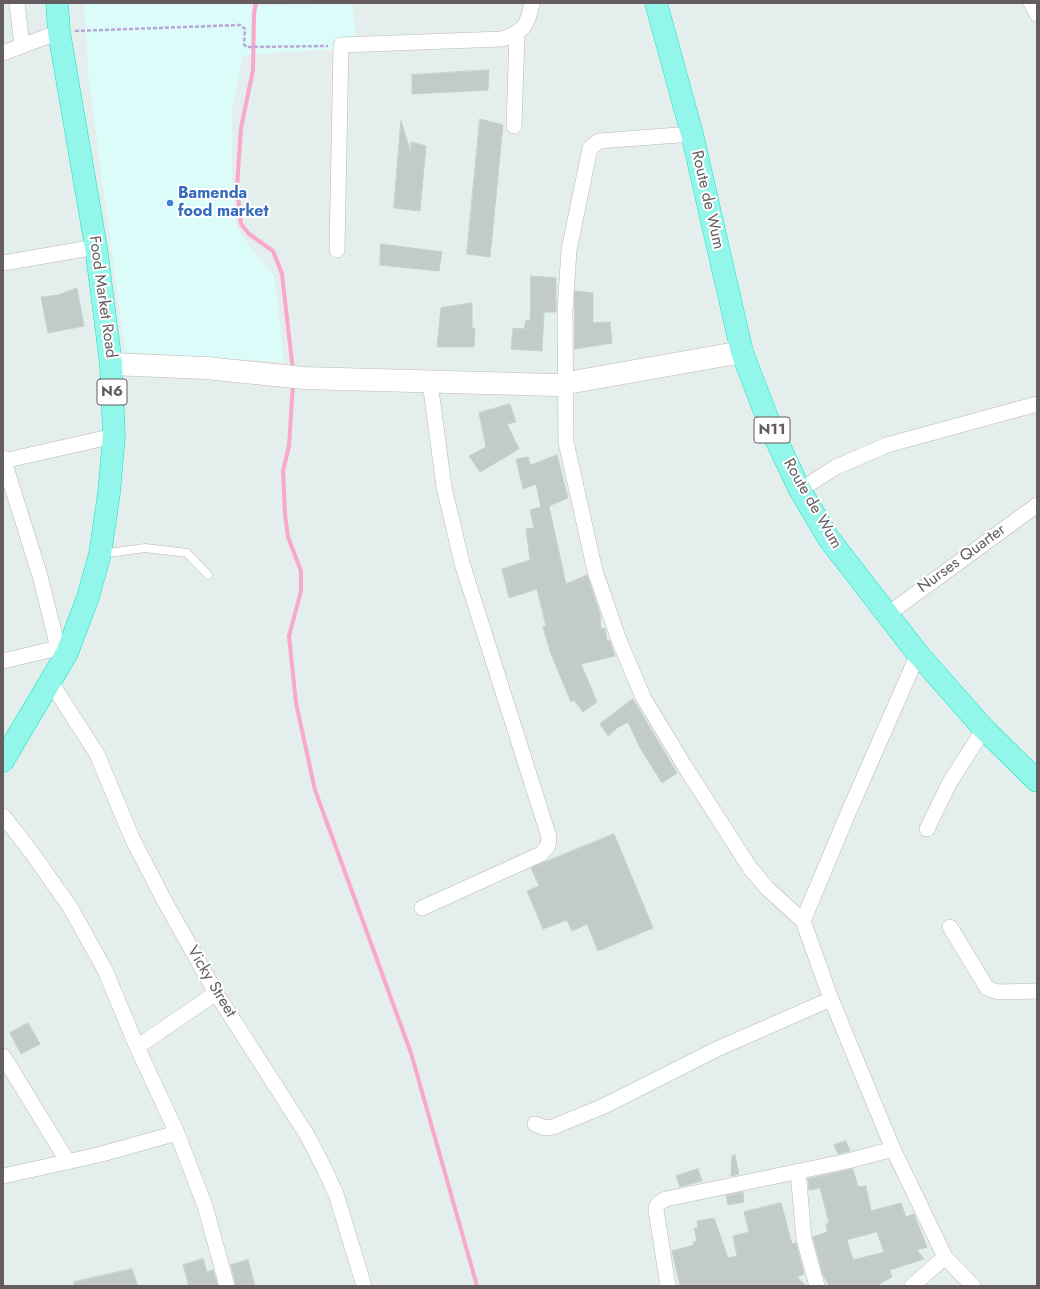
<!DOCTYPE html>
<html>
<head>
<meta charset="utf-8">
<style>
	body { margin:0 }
	#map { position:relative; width:1040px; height:1289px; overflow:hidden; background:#e4eeed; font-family:Jost,sans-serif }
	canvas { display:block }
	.frame { position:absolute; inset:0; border:4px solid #645c5e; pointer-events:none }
</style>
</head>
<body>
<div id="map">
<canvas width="1040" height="1289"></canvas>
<div class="frame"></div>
</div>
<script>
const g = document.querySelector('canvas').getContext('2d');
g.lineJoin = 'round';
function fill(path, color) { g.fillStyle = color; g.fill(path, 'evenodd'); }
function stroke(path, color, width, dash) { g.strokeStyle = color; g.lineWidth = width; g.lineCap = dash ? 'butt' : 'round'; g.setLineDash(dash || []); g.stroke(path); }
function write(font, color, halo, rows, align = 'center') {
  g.font = font + ' Jost,sans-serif'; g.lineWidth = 4; g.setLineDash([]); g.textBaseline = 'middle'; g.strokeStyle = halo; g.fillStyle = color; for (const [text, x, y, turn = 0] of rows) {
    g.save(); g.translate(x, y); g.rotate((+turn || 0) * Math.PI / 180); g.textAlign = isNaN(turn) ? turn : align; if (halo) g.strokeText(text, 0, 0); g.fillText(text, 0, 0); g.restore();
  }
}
fill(new Path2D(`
	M 84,3 L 250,3 L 249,6 L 353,3 L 356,48 L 243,55 L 232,111 L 232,181 L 236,225 L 250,247 L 274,275 L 284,362 L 125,352 L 88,73 Z`), '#dbfcf8');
stroke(new Path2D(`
	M 256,3 L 254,13 L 253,70 L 241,128 L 237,187 L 241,224 L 249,234 L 273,251 L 282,274 L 293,371
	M 293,384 L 289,446 L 283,471 L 285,514 L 288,537 L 301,571 L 301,591 L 289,636 L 296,703 L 315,790 L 411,1053 L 477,1286`), '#faa7cc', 4);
const building = new Path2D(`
	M 489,70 L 488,90 L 412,94 L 412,75 Z
	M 480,119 L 503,125 L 490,257 L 467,254 Z
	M 401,121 L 411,153 L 411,142 L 426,146 L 420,211 L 394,208 Z
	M 381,244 L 442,252 L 439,271 L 380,265 Z
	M 531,276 L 556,278 L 556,312 L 544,312 L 542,351 L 511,349 L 513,328 L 524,329 L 526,320 L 530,321 Z
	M 77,288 L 84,326 L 48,333 L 41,297 L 58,295 Z
	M 575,291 L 593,293 L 593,323 L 610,322 L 612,343 L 575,349 Z
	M 472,303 L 472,328 L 475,328 L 474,347 L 437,347 L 441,308 Z
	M 510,404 L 516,422 L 507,424 L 519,449 L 480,472 L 469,456 L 486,447 L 479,413 Z
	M 557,455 L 568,498 L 549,506 L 566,584 L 587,575 L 600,614 L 601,629 L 605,628 L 607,641 L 610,641 L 615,656 L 581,664 L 597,702 L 583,712 L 574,700 L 571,702 L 551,654 L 543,627 L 546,626 L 537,589 L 509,598 L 502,569 L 530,560 L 526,529 L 534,528 L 530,510 L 541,507 L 536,484 L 523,489 L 516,459 L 528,457 L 530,465 Z
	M 633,699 L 677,773 L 662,783 L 640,748 L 628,722 L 617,728 L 608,736 L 600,724 Z
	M 614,834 L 653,928 L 598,951 L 587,924 L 572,931 L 567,920 L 543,929 L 527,891 L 539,886 L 531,868 Z
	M 28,1023 L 40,1044 L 21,1054 L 10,1033 Z
	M 846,1141 L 850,1151 L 838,1154 L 834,1145 Z
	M 735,1155 L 739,1174 L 731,1176 L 732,1156 Z
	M 698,1169 L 702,1181 L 680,1187 L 676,1176 Z
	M 853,1169 L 858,1187 L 866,1186 L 871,1211 L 901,1203 L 906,1217 L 914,1214 L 927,1247 L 917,1250 L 924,1259 L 890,1270 L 892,1277 L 876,1286 L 829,1286 L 823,1275 L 813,1237 L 827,1232 L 826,1224 L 829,1223 L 820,1188 L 809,1190 L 808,1179 ZM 877,1232 L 884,1252 L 853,1260 L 847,1240 Z
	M 743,1192 L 744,1202 L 728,1205 L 726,1196 Z
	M 781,1203 L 792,1244 L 796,1243 L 804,1274 L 797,1277 L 806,1286 L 680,1286 L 672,1251 L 694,1245 L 693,1242 L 697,1241 L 694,1228 L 698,1228 L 697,1221 L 714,1218 L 728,1258 L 737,1256 L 733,1236 L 749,1232 L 744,1212 Z
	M 203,1259 L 207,1272 L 213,1270 L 218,1286 L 189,1286 L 183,1265 Z
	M 248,1260 L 255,1286 L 236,1286 L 231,1265 Z
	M 132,1269 L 138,1286 L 74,1286 L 74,1282 Z`);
fill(building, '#c2cbc9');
stroke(building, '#c3d2cf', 1);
const lane = new Path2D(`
	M 101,554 L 145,548 L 187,553 L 208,575`);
const street = new Path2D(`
	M 17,3 L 22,46
	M 1031,3 L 1037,14
	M 3,53 L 59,32
	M 514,126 L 517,34
	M 692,134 L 599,141 L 590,148 L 569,250 L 565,311 L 566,442 L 595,571 L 619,640 L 643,697 L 684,765 L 750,868 L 768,889 L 803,921
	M 337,250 L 341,45 L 502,39 C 525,31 527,26 532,3
	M 3,263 L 96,247
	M 3,458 L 40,576 L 58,648
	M 3,461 L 114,436
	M 800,490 L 836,467 L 887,445 L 1037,404
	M 888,614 L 1037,505
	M 918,654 L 846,818 L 803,921 L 831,999 L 893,1149 L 945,1257 L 973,1286
	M 3,661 L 58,648 L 66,652
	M 50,681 L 97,754 L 132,838 L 164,900 L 216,993 L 307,1135 L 323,1166 L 336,1194 L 364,1286
	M 3,816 L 32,853 L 70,907 L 105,970 L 137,1047 L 177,1133 L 205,1206 L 227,1286
	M 927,829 L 950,782 L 984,729
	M 422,908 L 541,854 L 548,846 L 549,837 L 462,563 L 444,487 L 430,382
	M 950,927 L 987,988 L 998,992 L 1037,991
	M 137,1047 L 216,993
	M 3,1056 L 68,1162
	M 535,1124 L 545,1128 L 553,1127 L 604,1106 L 717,1049 L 831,999
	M 798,1171 L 804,1239 L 817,1286
	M 3,1176 L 98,1155 L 177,1133
	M 668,1286 L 656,1210 C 657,1203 660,1202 666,1199 L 848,1161 L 893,1149
	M 912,1286 L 945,1257`);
const secondary = new Path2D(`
	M 111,364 L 206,368 L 304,378 L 556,385 L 742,352`);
const highway = new Path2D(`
	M 656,3 L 692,134 L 742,352 L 773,433 L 800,490 L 829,539 L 918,654 L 984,729 L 1037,781
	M 3,761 L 67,653 L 88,597 L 100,554 L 109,493 L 114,436 L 111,364 L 96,247 L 59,32 L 57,3`);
stroke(lane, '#bdb6b8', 9);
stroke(street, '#bdb6b8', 16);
stroke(secondary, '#bfb7b9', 23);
stroke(highway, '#0ce5bd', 23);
stroke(new Path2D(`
	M 75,31 L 240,25 L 245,29 L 244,44 L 246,47 L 328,46`), '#b8a6d5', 2.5, [4, 2]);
stroke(lane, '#fff', 8);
stroke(street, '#fff', 15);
stroke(secondary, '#fff', 22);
stroke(highway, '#92f7ea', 22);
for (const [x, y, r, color] of [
	[170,203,4,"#3f7fe0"]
]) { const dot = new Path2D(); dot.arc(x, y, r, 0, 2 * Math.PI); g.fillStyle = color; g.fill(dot); stroke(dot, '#fff', 1.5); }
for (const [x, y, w] of [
	[112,392,30],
	[772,430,36]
]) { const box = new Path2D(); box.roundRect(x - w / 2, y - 13, w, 26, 3); g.fillStyle = '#fff'; g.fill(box); stroke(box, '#645c5e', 1); }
write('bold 15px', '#645c5e', null, [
	["N6",112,392],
	["N11",772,430]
]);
write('bold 16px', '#366cbe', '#fff', [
	["Bamenda",178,194],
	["food market",178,212]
], 'left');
write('16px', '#645c5e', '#fff', [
	["Route de Wum",707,200,77],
	["Food Market Road",102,297,82],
	["Route de Wum",812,504,60],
	["Nurses Quarter",962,559,-36],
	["Vicky Street",211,982,59]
]);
</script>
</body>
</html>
